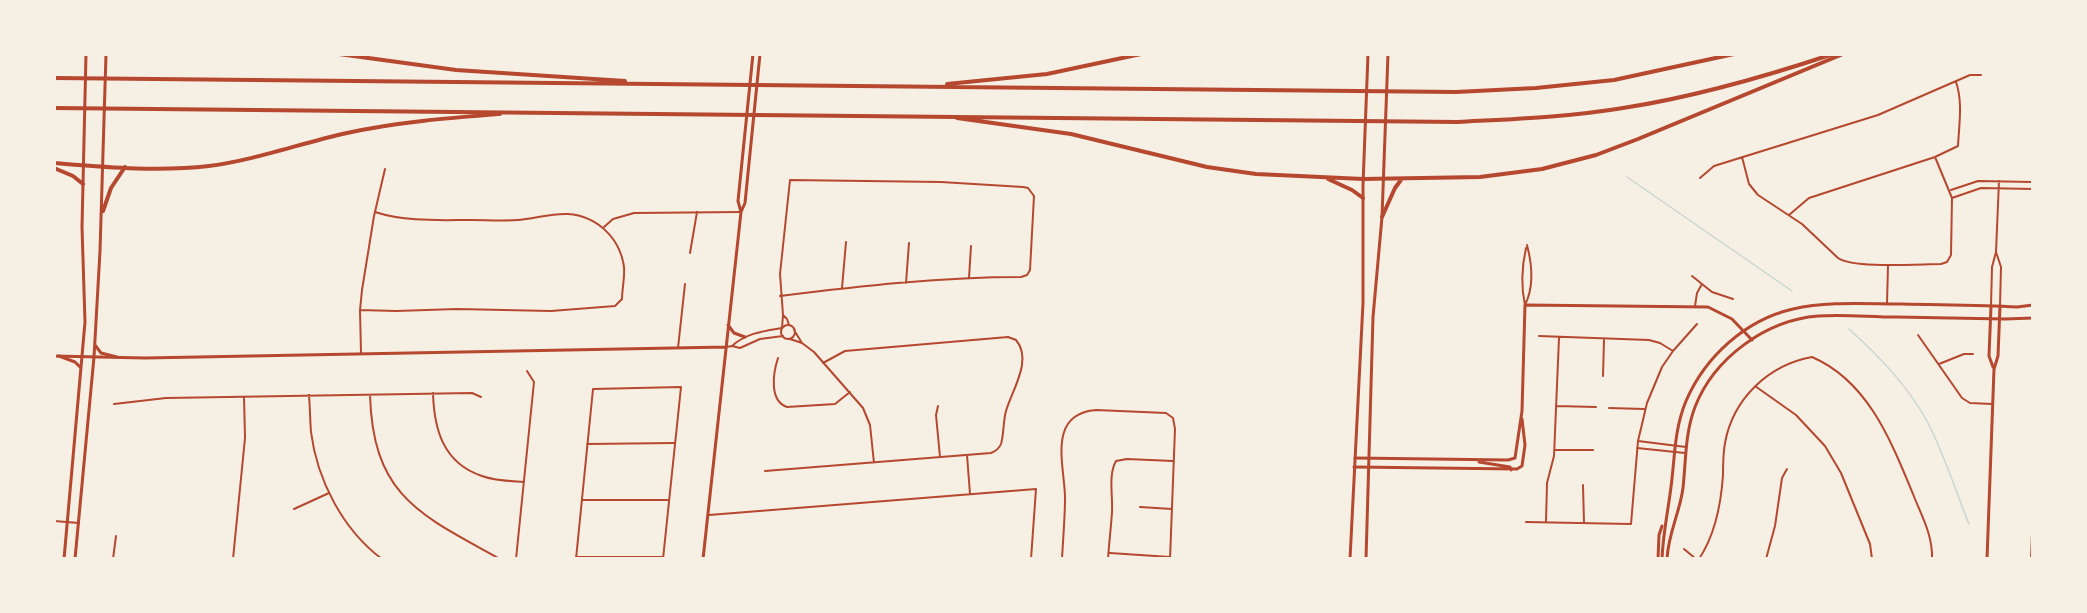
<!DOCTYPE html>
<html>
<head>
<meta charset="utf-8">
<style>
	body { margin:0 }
	#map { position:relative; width:2087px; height:613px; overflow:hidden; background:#f6efe4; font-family:"PT Sans",sans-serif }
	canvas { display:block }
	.frame { position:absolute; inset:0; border:56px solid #f6efe4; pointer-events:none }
</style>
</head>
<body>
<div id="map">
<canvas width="2087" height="613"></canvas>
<div class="frame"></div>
</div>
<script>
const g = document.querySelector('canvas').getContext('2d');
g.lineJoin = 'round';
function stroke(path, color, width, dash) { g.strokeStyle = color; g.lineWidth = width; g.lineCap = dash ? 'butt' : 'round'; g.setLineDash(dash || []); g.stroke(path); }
stroke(new Path2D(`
	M 833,54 L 992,54
	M 1627,177 L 1792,291
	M 1849,329 C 1879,356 1907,385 1927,421 C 1944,453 1955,490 1969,524`), '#c9d6d2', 1.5);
stroke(new Path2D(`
	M 1742,157 L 1749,184 L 1758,195 L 1802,224 L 1838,258 C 1854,269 1919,264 1941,264 L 1947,262 L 1951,255 L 1952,198 L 1935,157
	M 1700,178 L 1714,166 L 1878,115 L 1970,75 L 1981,75
	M 1951,190 L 1978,181 L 2033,182
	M 1952,198 L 1981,188 L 2033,189
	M 1789,215 L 1809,198 L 1935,157 L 1958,146 C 1959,125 1963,102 1956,82
	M 604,227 L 613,219 L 634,213 L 741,212
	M 1996,252 L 2001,267 L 2000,306
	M 690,253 L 697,212
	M 1692,276 L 1712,292 L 1733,299
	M 969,278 L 971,246
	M 906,283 L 909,243
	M 842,288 L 846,242
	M 1887,304 L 1888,265
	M 1525,305 C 1534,287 1532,264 1527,245
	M 1525,305 C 1521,287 1522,266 1526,248
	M 1695,306 L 1697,293 L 1702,284
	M 1991,306 L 1992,267 L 1996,252 L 1999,181
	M 360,310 L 396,311 L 457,309 L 551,311 L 615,306 L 622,299 C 622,289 625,277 624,267 C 620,238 597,216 568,214 C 551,213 534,219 517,220 C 502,221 486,220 471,220 C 439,220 406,222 375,212
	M 783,315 L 787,319 L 789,325
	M781 332a7 7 0 1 1 14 0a7 7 0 1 1-14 0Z
	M 794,330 L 802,343 L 814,352 L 863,408 L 870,425 L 874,463
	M 1918,335 L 1962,398 L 1970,403 L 1992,404
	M 1539,336 L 1649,340 L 1660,343 L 1673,351
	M 790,339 L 802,343
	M 732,346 C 746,333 764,331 782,328 L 783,315 L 780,274 L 790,180 L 941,182 L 1023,187 L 1028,188 L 1034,196 L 1030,270 L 1027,275 L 1021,277 C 941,277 860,286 780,296
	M 726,347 L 732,346 L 740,348 L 760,339 L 783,336
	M 678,348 L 685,284
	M 361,353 L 360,310 L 362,290 L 374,216 L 385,169
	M 778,358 C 773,373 769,401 787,407 L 835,404 L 850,392
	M 1939,364 L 1964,354 L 1973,354
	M 1603,376 L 1604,340
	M 1755,386 L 1796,415 L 1825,446 L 1841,473 L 1870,544 L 1872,559
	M 433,393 C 434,429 443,463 482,476 C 495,481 510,481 524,482
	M 309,395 C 310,407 310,420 311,432 C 317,480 343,530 382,559
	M 370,395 C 373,497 421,515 500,559
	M 114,404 L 166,398 L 472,393 L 481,397
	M 938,406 L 936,415 L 940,457
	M 1557,406 L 1596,407
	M 1609,408 L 1644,409
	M 1638,441 L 1686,447
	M 587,444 L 674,443
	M 1637,448 L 1685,453
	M 1555,450 L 1593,450
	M 967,455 L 970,494
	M 765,471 L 991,453 C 996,451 999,449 1001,444 C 1004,434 1003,422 1006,411 C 1012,390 1033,360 1016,340 L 1008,337 L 845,351 L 823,363
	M 1583,485 L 1584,523
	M 582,500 L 669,500
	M 1140,507 L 1172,509
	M 294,509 L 329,493
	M 709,515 L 1036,489 L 1031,559
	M 54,521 L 79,523
	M 1526,522 L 1631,524 L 1638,441 L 1647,403 L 1662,367 L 1673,351 L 1697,324
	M 1546,522 L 1547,483 L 1554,456 L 1559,338
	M 1684,549 L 1696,559
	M 1110,553 L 1170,557
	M 576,557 L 663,557
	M 113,559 L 116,536
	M 233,559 L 245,438 L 244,397
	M 516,559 L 534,382 L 527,371
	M 576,559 L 593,389 L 681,387 L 663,559
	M 1062,559 C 1063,539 1065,518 1065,498 C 1065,467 1046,414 1096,410 L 1166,413 L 1173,418 L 1175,429 L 1170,559
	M 1108,559 C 1109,543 1111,528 1112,512 C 1113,496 1108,475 1116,461 L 1127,459 L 1173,461
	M 1699,559 C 1715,535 1721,505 1723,475 C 1723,465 1723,454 1725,443 C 1733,399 1768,365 1812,357 C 1868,381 1891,441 1913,494 C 1921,515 1933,535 1932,559
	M 1766,559 L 1775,526 L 1782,478 L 1787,469
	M 2031,559 L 2033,507`), '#b5482f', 2);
stroke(new Path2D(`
	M 741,212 L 738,201 L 753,54
	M 1991,306 L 1989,356 L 1993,367
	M 728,325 L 734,333 L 745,337
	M 54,356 L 145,358 L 726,347
	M 1355,458 L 1508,460 L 1515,458 L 1522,411 L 1525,305 L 1708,307 L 1732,319 L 1752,340
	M 1479,462 L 1510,467 L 1511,470
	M 1354,467 L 1517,469 L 1522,466 L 1525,445 L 1522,419
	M 703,559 L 741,212 L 745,203 L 760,54
	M 1987,559 L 1994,369 L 1998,356 L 2000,306`), '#b5482f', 3);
stroke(new Path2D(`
	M 95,345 L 101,353 L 117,357
	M 59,356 L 75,362 L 81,368
	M 64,559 L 85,322 L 82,227 L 86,54
	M 75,559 L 94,357 L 100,251 L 106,54
	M 1658,559 L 1659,535 L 1662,526
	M 1662,559 C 1663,534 1668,511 1671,487 C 1675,457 1674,430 1686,401 C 1705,357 1745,320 1793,309 C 1828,301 1866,304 1902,304 C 1940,305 1979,305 2017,307 L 2033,305
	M 1667,559 C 1668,534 1680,512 1683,488 C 1686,460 1685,433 1695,407 C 1714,358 1766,320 1818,316 C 1843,314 1870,317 1896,317 C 1932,318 1969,318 2005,319 L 2033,318`), '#b5482f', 3);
stroke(new Path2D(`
	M 1350,559 L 1363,303 L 1363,185 L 1368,54
	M 1366,559 L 1373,317 L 1382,217 L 1388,54`), '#b5482f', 3);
stroke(new Path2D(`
	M 339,54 L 456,70 L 625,81
	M 54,78 L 1456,92 L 1536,88 L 1614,80 L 1734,54
	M 947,84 L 1047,74 L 1141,54
	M 54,108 L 1458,122 C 1513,119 1569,117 1623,108 C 1695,97 1764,77 1833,54
	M 957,118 L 1071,134 L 1207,167 L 1256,174 L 1363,179 L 1480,177 L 1542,169 L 1596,155 L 1638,139 L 1843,54
	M 54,163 C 104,167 158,172 209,166 C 256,160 301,143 347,133 C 397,122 449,118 500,114
	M 54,168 L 73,176 L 83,184
	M 1328,179 L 1352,190 L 1363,198
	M 103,211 L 111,188 L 125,167
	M 1382,217 L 1395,188 L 1401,180`), '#b5482f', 4);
</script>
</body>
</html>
